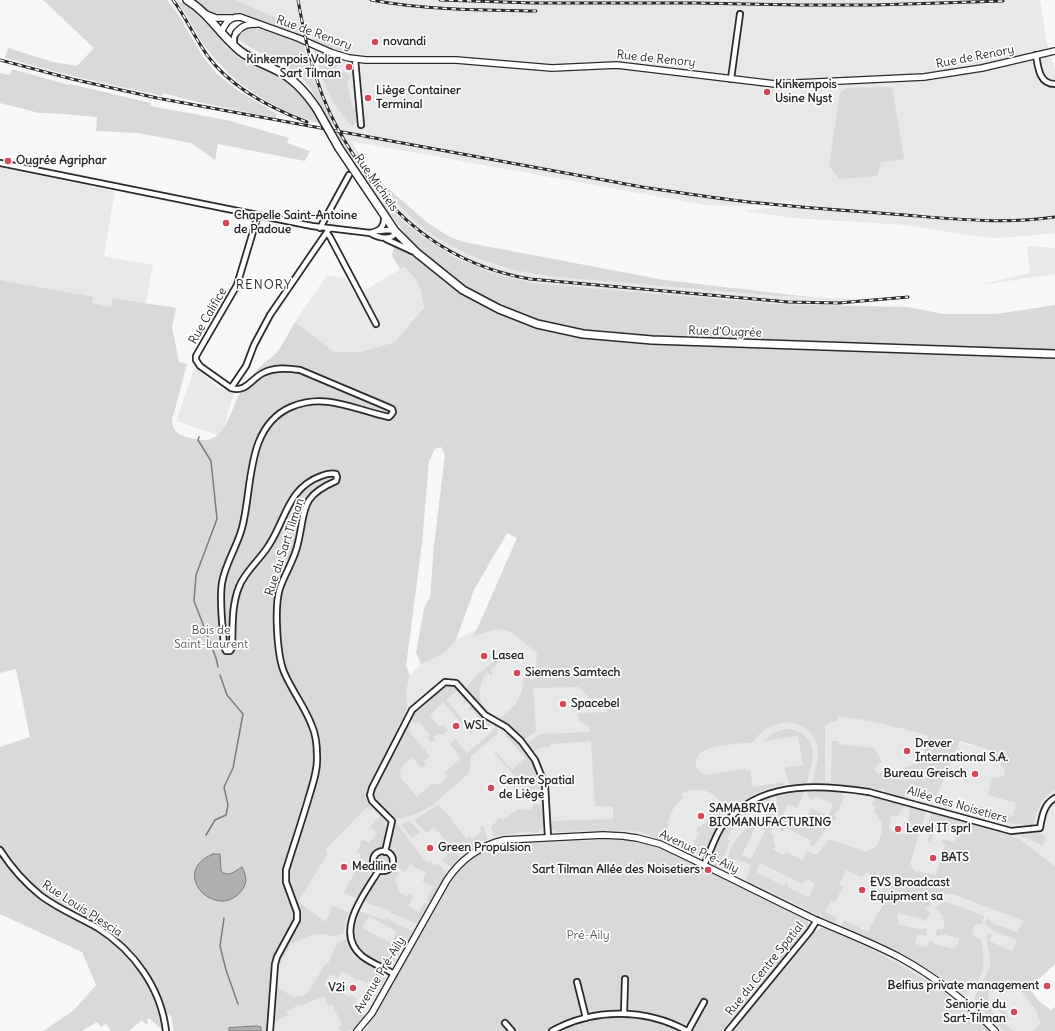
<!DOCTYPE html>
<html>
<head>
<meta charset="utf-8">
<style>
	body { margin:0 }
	canvas { display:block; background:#f7f7f7 }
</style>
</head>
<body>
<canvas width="1055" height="1031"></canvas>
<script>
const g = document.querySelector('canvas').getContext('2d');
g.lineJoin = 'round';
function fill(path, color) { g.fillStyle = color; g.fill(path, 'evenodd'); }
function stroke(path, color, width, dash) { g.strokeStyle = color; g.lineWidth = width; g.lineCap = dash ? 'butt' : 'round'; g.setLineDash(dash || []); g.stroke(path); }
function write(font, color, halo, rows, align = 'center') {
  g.font = font + ' Delius,sans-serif'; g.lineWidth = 3.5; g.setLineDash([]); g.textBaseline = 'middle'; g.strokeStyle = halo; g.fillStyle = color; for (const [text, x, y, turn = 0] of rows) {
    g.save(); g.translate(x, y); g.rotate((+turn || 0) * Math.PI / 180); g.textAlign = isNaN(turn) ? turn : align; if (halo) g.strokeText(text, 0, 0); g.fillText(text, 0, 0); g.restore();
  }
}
fill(new Path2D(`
	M 236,0 L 1040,0 L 1047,43 L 1055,69 L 1055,233 L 1026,236 L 995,238 L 975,236 L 906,225 L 792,218 L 744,211 L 797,205 L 797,200 L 743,206 L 705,205 L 351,141 L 376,180 L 404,211 L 417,222 L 440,239 L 458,250 L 494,265 L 535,274 L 556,277 L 777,296 L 891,300 L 832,304 L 828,306 L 776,304 L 556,285 L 533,283 L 491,273 L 474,266 L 436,246 L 398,217 L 385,203 L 382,204 L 345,149 L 322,101 L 313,77 L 321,74 L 333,102 L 339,112 L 353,127 L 356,108 L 353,108 L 347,81 L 350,78 L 348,73 L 341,72 L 328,57 L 331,48 L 346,52 L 350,51 L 351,50 L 331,44 Z
	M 0,167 L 115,191 L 104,256 L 153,265 L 146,303 L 114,298 L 111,307 L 92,303 L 92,297 L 0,280 Z
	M 1027,246 L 1055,248 L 1055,274 L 974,286 L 1030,273 Z
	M 404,267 L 413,276 L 421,288 L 424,306 L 395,342 L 361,352 L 334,352 L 295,322 L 327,275 L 346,278 L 355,296 Z
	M 195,367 L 218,387 L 234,393 L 221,436 L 176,421 Z
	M 486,624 L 500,630 L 511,632 L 519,638 L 802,699 L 1055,768 L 1055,922 L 990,990 L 1008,983 L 1017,986 L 1035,1009 L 1041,1023 L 1033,1031 L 990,1031 L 868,947 L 822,927 L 808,919 L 656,847 L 623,839 L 456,874 L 365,1031 L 272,1031 L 276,973 L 289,946 L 296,884 L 408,682 L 410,675 L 421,664 L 456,640 Z`), '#e8e8e8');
fill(new Path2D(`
	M 43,0 L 167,0 L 178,14 L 203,57 L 217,74 L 240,92 L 277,114 L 276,118 L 193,101 L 163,93 L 162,96 L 72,76 L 5,58 L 8,48 L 53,62 L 77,66 L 94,48 Z
	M 176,0 C 203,12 215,38 237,56 C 248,64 261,67 273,73 C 296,84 309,103 321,124 C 276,110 235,87 207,49 C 196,34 188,16 176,0 Z
	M 194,0 L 236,0 L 301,29 L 303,36 L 244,15 L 215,15 Z
	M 248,26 L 274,33 L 304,45 C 310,72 320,97 332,123 L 330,124 C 322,110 315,93 304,81 C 285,62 257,54 236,38 L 237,33 Z
	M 311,34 L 337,46 L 350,49 L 351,51 C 339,55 323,44 312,40 Z
	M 237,42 C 255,54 275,62 293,75 C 277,65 248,57 237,42 Z
	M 314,49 L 328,57 L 341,72 L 348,73 L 350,78 L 347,82 L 353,108 L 357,108 L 356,121 L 353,127 C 331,106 321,79 314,49 Z
	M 12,69 L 69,85 L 70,84 L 151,103 L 150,106 L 227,120 L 289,138 L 287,143 L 310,151 L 305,161 L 218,144 L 215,160 L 191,143 L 138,133 L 96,131 L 97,117 L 64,114 L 39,113 L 0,103 L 0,73 L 10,75 Z
	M 892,87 L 904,159 L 881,162 L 877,176 L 839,179 L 829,165 L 840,93 L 847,88 Z
	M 375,177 L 429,224 L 450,237 L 464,242 L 664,280 L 810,297 L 777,296 L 556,277 C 506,271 456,256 416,222 C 402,209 389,195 376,180 Z
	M 385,203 L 398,217 L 423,237 L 454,257 L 491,273 L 533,283 L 776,304 L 908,307 L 943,314 L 996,314 L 1055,305 L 1055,790 C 1041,796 1037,811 1033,825 L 1014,824 L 967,810 L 969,803 L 1013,816 L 1016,803 L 988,795 L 992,778 L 1004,776 L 1005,769 L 1001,767 L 999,753 L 960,741 L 936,798 L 910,791 L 908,799 L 905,798 L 903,808 L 898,816 L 891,816 L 889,830 L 906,835 L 908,827 L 910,804 L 927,809 L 910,864 L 916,872 L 920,871 L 936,875 L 945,845 L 942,844 L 943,839 L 954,842 L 957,834 L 937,828 L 935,829 L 931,841 L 929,841 L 928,843 L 927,843 L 930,829 L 927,827 L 931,813 L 1018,838 L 1055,866 L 1055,964 L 1029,988 L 1039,1001 L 1051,1010 L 1055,1007 L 1055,1031 L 1033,1031 L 1041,1023 L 1035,1009 L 1017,986 L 1008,983 L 990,990 L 988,994 L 992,1011 L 1013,1031 L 1004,1031 L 974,1002 C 973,994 987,976 990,965 C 992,955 984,944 988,934 L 992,934 L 989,941 L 1012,951 L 1017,940 C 1007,935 991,933 985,922 L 987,918 L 991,921 L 991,923 L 1017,932 L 1024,921 L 953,894 L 933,893 L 931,904 L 925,909 L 930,913 L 926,921 L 923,921 L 923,919 L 898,913 L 897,919 L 899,920 L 898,924 L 923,930 L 924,928 L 927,929 L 926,936 L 917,934 L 915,944 L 927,947 L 929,941 L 934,942 L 933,944 L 955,949 L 956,944 L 958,945 L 959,938 L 941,934 L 940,936 L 935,935 L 937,929 L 943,930 L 945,921 L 942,920 L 943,916 L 935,908 L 943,901 L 950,903 L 984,916 L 982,924 L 977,924 L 974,927 L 972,932 L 974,936 L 981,940 C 986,962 985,977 967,993 C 957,992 952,984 944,979 C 912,957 876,942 842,926 L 844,920 L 868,932 L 877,914 L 882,908 L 879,896 L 883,887 L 869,881 L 872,875 L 866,872 L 862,877 L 846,870 L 839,885 L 843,887 L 835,902 L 831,901 L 825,912 L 837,918 L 835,923 L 746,880 L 751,865 L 736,859 L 734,862 L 728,858 C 729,843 750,823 762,816 C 765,815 769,814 772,814 L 769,804 C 750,810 736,821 727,838 L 730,841 C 725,849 726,859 720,867 L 717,868 L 710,862 C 708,847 732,820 744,810 C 751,805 759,802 767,798 C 774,801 775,816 774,823 C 774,826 772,830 771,833 L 774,835 L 773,841 L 775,843 L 774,846 L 776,847 L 772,849 L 784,855 L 786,852 L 802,860 L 807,851 L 817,855 L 829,839 L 866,852 L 877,846 L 882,832 L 882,822 L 874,812 L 876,806 L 872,805 L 875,798 L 884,800 L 885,790 L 831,783 L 832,741 L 839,741 L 839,744 L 874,748 L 882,761 L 874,769 L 879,775 L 885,768 L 903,775 L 906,767 L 923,762 L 928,735 L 871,721 L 838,716 L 837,721 L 831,722 L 825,726 L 825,784 L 812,783 C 814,773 819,760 818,750 C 816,729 793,717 774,725 C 768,727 761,732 757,737 C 756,738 754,741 753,742 C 751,743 746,743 744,743 C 731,745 705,745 698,756 C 693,764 697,773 706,775 L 745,769 L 746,771 L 750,770 L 753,787 L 784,782 L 785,785 C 759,788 730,805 717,828 C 711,837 709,850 700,856 L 676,845 L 679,839 L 693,845 L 699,833 L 696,832 L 698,826 L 700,827 L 707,822 L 711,810 L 722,803 C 712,790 696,785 681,794 L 683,798 C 673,805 666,821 668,833 L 673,836 L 669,844 L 641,832 L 626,830 L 557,832 L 550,828 L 549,825 L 553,821 L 613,819 L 613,807 L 595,806 L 591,741 L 551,744 L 550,747 L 540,748 L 533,752 L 527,744 L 540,734 L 590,732 L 589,727 L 579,721 L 578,713 L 607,712 L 607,699 L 591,699 L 579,687 L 533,688 L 536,731 L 525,739 L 500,718 L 515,705 L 522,691 L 524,677 L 536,668 L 537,653 L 511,632 L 496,629 L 474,636 L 517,538 L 507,533 L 474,590 L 456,640 L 444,653 L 421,664 L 416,653 L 424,608 L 430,597 L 434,545 L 445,455 L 441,447 L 435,449 L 429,461 L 422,544 L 406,666 L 410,675 L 406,690 L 407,708 L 367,790 L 367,797 L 372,806 L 371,811 L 367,807 L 325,850 L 328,853 L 298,902 L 326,922 L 332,906 L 349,912 L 346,918 L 344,933 L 333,937 C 319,929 305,938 291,944 L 276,973 L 277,982 L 281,990 L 294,997 L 306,995 L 325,965 L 329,962 L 337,943 L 347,939 C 354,958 370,962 385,973 L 386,978 L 380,987 L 374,984 L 373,981 L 366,983 L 359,979 L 358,981 L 342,971 L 338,978 L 330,974 L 324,985 L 336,992 L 338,989 L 345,994 L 345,995 L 348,997 L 350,995 L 357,999 C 355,1008 359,1010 365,1016 C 357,1028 356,1031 341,1031 L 338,1027 L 342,1025 L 332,1004 L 328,1006 L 324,996 L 300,1006 L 299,1005 L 286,1011 L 288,1015 C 280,1019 272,1021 272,1031 L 174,1031 L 171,1016 L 160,1011 L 163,1031 L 149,1018 L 147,1019 L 148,1022 L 146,1025 L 142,1020 L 129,1031 L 111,1031 L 106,1024 L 101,1027 L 97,1022 L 82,1031 L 43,1031 L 73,1011 L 96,985 L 82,952 L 0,914 L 0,747 L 30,737 L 16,669 L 0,673 L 0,280 L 93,297 L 92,303 L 111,307 L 113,298 L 176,308 L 172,327 L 179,362 L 187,364 L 172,420 C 173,431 177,434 186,437 C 195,439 205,442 213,438 C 226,432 232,409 238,397 C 242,389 255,372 262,365 C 265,361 270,359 274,355 C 282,348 289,331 295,322 L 334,352 L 361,352 L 395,342 L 424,307 C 421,286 419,281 404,267 L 400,269 L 392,256 L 394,246 L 405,233 L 382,204 ZM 756,826 L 765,831 L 751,859 L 742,855 ZM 760,863 L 803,884 L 806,879 L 815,883 L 811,892 L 812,893 L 808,897 L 787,887 L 788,885 L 786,883 L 784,886 L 756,872 Z
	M 500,657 L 502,660 L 490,670 L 493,674 L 491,676 L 487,672 C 479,683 475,701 488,710 L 484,711 L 465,689 L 478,674 Z
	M 448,684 L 455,686 L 466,698 L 467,702 L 463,706 L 462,704 L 465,701 L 456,691 L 446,700 L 470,728 L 481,720 L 471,709 L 468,711 L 467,710 L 471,706 L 474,707 L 482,717 L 494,723 L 483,732 L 478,728 L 471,734 L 443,702 L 430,715 L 439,727 L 443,725 L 448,730 L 442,735 L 439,733 L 433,738 L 436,741 L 431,742 L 427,738 L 430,735 L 418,721 L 415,724 L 412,720 L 411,716 Z
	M 408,724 L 411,727 L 408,730 L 430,756 L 424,761 L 426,764 L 421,768 L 412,757 L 406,762 L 400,771 L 401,778 L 417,797 L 433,783 L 440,785 L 447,776 L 445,772 L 461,758 L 450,744 L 455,739 L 467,753 L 492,732 L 496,725 L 498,730 L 497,734 L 470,757 L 471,759 L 469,773 L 431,806 L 418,813 L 403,818 L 393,818 L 389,817 L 374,800 L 373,795 L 385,767 L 397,750 L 397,744 L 406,725 Z
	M 786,729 C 801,729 813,739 813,755 C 812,764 808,775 807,784 L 790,785 L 784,768 L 803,765 L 798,736 L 762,742 L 773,733 Z
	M 507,732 C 528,749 541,770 542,798 L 539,800 L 531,800 L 529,798 L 533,794 L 527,789 L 525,791 L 521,787 L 530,779 L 526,775 L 525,776 L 522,774 L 517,778 L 494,753 L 496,752 L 512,770 L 525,758 L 504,734 Z
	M 809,789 L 840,791 L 844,797 L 839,809 L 834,815 L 837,818 L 825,830 L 814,846 L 809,845 L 811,840 L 785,828 L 782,833 L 779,826 L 776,794 L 803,791 L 803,795 L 797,808 L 788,804 L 783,815 L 803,824 L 811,808 L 828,816 L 833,804 L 816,796 L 813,800 L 809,798 L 807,794 Z
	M 533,804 L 541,804 L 544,822 L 542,829 L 537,833 L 525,832 L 495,836 L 493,836 L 491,827 L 500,817 L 503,820 L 518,809 L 532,810 Z
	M 438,805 L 452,818 L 451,820 L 467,839 L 470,836 L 472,839 L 482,831 L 479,828 L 483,826 L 488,839 L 478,843 L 464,852 L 460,850 L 456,853 L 460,857 L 452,866 L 449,866 L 442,859 L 447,856 L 444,851 L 450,845 L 434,827 L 427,833 L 414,820 Z
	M 380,815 L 386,822 L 387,825 C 386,830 386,843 381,847 C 378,850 374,850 371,855 L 369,855 L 367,860 L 370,861 L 369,877 L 357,899 L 344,892 L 361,862 L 365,860 L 360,858 L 360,854 L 357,852 L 361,844 L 360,843 L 362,839 L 369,843 L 377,833 L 370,827 Z
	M 410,821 L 420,832 L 412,838 L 402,826 L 403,823 Z
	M 395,825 L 398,825 L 425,861 L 429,863 L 430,861 L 435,866 L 438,863 L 447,874 L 430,902 L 426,900 L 433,887 L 422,881 L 426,873 L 410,864 L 406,872 L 397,867 L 398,860 L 390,848 L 390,841 L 393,828 Z
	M 1038,831 L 1045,836 L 1045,842 L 1042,846 L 1038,843 L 1021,836 L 1021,833 Z
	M 623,839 L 656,847 L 808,919 L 809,928 L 816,931 L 822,927 L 868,947 L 929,982 L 953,998 L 990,1031 L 365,1031 L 456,874 L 466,864 L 484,851 L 494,847 L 506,844 Z
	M377 861a6 6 0 1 1 12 0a6 6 0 1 1-12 0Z
	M 395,871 L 399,873 L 394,882 L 397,883 L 398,891 L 407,897 L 409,894 L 413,897 L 408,906 L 419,912 L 425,902 L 428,904 L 417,924 L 391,913 L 388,910 L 364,902 C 368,894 373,882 380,877 C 385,874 390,875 395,871 Z
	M 359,911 L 385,920 L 388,918 L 396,924 L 413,931 L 391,966 C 364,959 343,940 359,911 ZM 369,916 L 397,932 L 391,943 L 362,928 Z
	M 1000,998 L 1010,1021 L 995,1007 L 993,999 Z`), '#d9d9d9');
const water = new Path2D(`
	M 213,854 L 220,854 L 221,871 C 228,878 235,871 242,867 C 246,875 248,882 242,890 C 218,923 167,873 213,854 Z
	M 257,1026 L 261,1027 L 261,1031 L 229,1031 L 229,1028 Z`);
fill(water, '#b0b0b0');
stroke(water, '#7b7b7b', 1);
stroke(new Path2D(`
	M 199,437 L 198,440 L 211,461 L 217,519 L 196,575 L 194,601 L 216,658 L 218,667
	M 206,835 L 215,820 L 226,815 L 228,805 L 224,787 L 233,768 L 243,714 L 227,695 L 220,675
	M 224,918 L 220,946 L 226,970 L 238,1004`), '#7b7b7b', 1.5);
const minor = new Path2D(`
	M 234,46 L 234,37 L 236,33
	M 1036,55 C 1038,67 1039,84 1055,84
	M 355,59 L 361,125
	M 731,79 L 740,14
	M 0,163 L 312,226 L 370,233 C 380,231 385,227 384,216
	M 320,228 L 349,175
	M 327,233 L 330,237 L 376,324
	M 370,233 C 377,237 385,240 393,236 L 395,231 L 388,230 L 379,231
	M 386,239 L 412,251
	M 231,388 L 200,366 L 196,360 L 196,356 L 237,285 L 258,215
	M 0,850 C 11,867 24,882 40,895 C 58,909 79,917 98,928 C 134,951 161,988 166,1031
	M373 861a10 10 0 1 1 20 0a10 10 0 1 1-20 0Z
	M 385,852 L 392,821 L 372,801 L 370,795 L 372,788 L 412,710 L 445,682 L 456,683 L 485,715 L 506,727 L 521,741 L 535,760 L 545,785 L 548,837
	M 704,865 C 710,853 714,838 722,826 C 724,822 729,819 733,815 C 768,781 823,785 869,792 L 1011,831 L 1040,828 C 1042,816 1044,804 1055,798
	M 379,870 C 365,893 333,932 362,956 C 371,963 384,968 394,974
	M 577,982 L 586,1018
	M 624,1014 L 625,979
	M 505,1023 L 512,1031
	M 270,1031 L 275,964 L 277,957 L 297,920 L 297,912 L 286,882 L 286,870 C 293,847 301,824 308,800 C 312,786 318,771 317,756 C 317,746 316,735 312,726 C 305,707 292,691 284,672 C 277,655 274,606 280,588 C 285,573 295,559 298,543 C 306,510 299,497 336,481 L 337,477 L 336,474 C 331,473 326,474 321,476 C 288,488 286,519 269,545 C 260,560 245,571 239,587 C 231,607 233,628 232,648 L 230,651 L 226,651 L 224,647 C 223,627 219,602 222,583 C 225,564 237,547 242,528 C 253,488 245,427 291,407 C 326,392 355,410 389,417 L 391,415 L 393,412 L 392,409 L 383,405 L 300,370 C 287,368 274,367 263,373 C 251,379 246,393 231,388 L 246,366 L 254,345 L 270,315 L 329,229
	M 552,1031 C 593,1008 646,1008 687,1031
	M 688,1031 L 704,1002
	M 728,1031 L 810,931 L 817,920`);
const tertiary = new Path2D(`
	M 206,14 L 216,18 L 231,18
	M 221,33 C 225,23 229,17 240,17 L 298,38 L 332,53 L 349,58 L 366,60 L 456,60 L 552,68 L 617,65 L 775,84 L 924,77 L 982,68 L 1055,51
	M 236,33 C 242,25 248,24 257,24
	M 357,1031 L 372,1013 L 447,880 C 461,859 479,846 504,840 L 603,835 L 623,836 L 637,838 L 660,844 C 713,869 764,895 816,920 C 844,932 872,943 899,957 C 936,977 967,1002 995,1031`);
const primary = new Path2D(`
	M 187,0 C 210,14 219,34 240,51 C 251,60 265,64 278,71 C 294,79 307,94 317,109
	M 339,148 L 395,231 L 417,253 L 463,290 L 499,309 L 537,324 L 583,334 L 652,340 L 1055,354`);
stroke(minor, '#2b2b2b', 8);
stroke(tertiary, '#2b2b2b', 8);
stroke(primary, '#2b2b2b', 10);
stroke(minor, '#fff', 4.5);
stroke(tertiary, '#fff', 5.5);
stroke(primary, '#fff', 7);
const rail = new Path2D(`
	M 173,0 C 186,17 194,37 207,55 C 230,87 270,108 307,122
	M 298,0 C 303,26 307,52 316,77 C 324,103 336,128 351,151 C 392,220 449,265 530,279 L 788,302 L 839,303 L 908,297
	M 371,0 C 425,10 481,10 536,11
	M 440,0 L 535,3 L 695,3 L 799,5 L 875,5 L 1003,1
	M 0,60 L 72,79 L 157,98 L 642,187 C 675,192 708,197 741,201 C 791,207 841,210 892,214 C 946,218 1001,225 1055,217`);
stroke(rail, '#2b2b2b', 3);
stroke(rail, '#fff', 1.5, [4.5]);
const primaryBridge = new Path2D(`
	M 317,109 L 339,148`);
stroke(primaryBridge, '#2b2b2b', 10, []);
stroke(primaryBridge, '#fff', 7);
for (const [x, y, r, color] of [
	[375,42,4,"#d1495b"],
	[349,67,4,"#d1495b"],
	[767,92,4,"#d1495b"],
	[368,98,4,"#d1495b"],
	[8,161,4,"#d1495b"],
	[226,223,4,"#d1495b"],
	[484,656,4,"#d1495b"],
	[517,673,4,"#d1495b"],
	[563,704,4,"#d1495b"],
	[456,726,4,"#d1495b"],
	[907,751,4,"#d1495b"],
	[975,774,4,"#d1495b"],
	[491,788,4,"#d1495b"],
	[701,816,4,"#d1495b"],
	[898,829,4,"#d1495b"],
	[430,848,4,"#d1495b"],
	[933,858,4,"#d1495b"],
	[344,867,4,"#d1495b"],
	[708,870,4,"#d1495b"],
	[862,890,4,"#d1495b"],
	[1047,986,4,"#d1495b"],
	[353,988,4,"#d1495b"],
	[1014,1012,4,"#d1495b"]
]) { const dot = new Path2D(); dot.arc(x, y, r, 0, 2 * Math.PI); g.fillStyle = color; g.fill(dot); stroke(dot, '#fff', 1.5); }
write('12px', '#2b2b2b', '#fff', [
	["Rue de Renory",314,33,20],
	["Rue de Renory",975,57,-11],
	["Rue de Renory",656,59,6],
	["Rue Michiels",376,183,55],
	["Rue Califice",208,316,-60],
	["Rue d'Ougrée",725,332,2],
	["Rue du Sart Tilman",285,547,-72],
	["Allée des Noisetiers",957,805,16],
	["Avenue Pré-Aily",699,852,25],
	["Rue Louis Plescia",82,909,33],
	["Rue du Centre Spatial",765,969,-51],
	["Avenue Pré-Aily",380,975,-59]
]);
write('bold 12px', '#2b2b2b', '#fff', [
	["novandi",383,42],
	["Kinkempois Volga",341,60,"right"],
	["Sart Tilman",341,74,"right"],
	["Kinkempois",775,85],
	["Usine Nyst",775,99],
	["Liège Container",376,91],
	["Terminal",376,105],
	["Ougrée Agriphar",16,161],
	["Chapelle Saint-Antoine",234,216],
	["de Padoue",234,230],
	["Lasea",492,656],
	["Siemens Samtech",525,673],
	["Spacebel",571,704],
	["WSL",464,726],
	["Drever",915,744],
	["International S.A.",915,758],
	["Bureau Greisch",967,774,"right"],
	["Centre Spatial",499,781],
	["de Liège",499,795],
	["SAMABRIVA",709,809],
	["BIOMANUFACTURING",709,823],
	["Level IT sprl",906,829],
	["Green Propulsion",438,848],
	["BATS",941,858],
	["Mediline",352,867],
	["Sart Tilman Allée des Noisetiers",700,870,"right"],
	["EVS Broadcast",870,883],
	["Equipment sa",870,897],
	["Belfius private management",1039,986,"right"],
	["V2i",345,988,"right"],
	["Seniorie du",1006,1005,"right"],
	["Sart-Tilman",1006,1019,"right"]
], 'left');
write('12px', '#565656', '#fff', [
	["Bois de",211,631],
	["Saint-Laurent",211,645],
	["Pré-Aily",588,936]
]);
g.letterSpacing = '1px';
write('13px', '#2b2b2b', '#fff', [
	["RENORY",264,285]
]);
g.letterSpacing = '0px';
</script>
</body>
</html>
